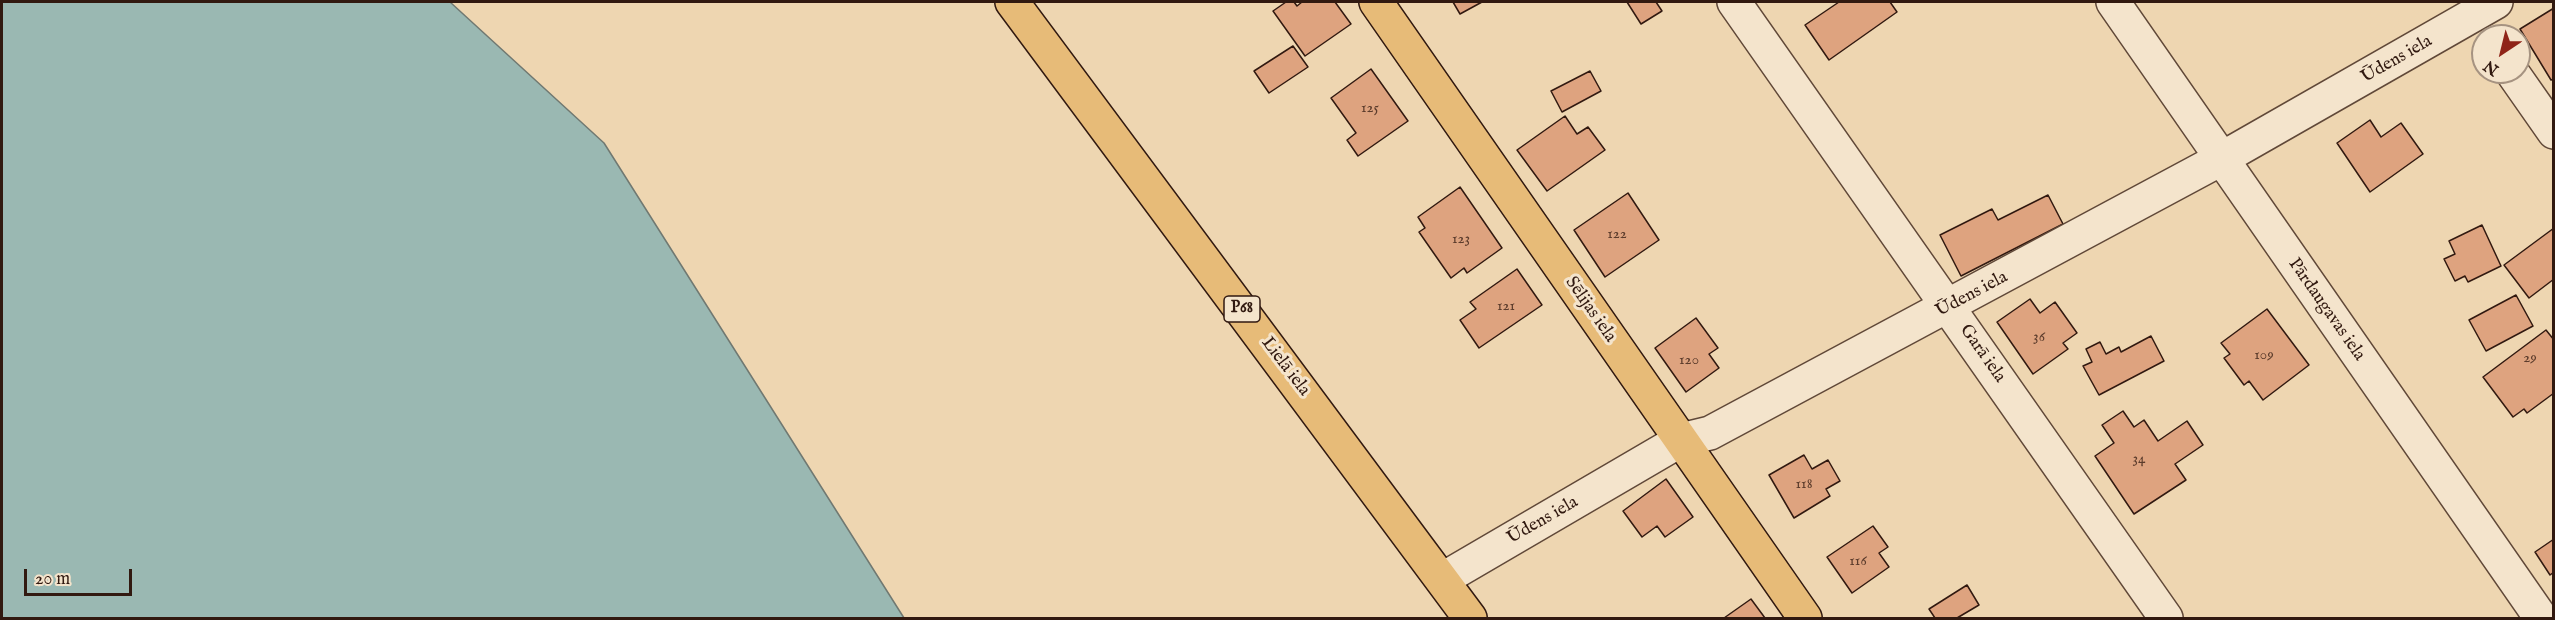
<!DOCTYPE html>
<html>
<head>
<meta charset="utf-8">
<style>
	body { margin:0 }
	#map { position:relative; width:2555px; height:620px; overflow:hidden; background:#eed6b1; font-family:"IM FELL English",serif }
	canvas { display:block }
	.frame { position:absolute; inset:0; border:3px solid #311910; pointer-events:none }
	.north { position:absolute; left:2471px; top:24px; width:60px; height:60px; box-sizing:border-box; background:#f4e4cc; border:2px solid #a69381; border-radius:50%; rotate:215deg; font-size:16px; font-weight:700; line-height:24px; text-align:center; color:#311910 }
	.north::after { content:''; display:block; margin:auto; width:21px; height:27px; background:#8f2418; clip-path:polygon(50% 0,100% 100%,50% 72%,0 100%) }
	.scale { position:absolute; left:24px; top:569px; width:108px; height:27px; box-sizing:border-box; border:3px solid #311910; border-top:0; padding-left:8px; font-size:18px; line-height:21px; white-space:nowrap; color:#311910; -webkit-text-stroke:4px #f4e4cc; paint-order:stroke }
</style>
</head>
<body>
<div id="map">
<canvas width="2555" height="620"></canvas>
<div class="frame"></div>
<div class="north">N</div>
<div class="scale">20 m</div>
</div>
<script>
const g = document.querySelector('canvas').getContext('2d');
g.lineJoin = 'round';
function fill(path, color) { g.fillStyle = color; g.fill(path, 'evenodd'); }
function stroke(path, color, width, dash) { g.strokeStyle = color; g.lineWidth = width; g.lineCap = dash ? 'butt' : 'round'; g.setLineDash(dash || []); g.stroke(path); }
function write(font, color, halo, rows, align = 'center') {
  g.font = font + ' "IM FELL English",serif'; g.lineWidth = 6; g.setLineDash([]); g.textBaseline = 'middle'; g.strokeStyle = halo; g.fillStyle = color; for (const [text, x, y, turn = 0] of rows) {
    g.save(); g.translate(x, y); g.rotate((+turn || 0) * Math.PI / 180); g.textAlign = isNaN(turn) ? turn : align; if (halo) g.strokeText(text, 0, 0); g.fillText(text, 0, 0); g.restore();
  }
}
const water = new Path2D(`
	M 2,2 L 450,2 L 604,143 L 904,618 L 2,618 Z`);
fill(water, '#9ab8b2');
stroke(water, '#707871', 1.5);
const building = new Path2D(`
	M 1286,2 L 1294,2 L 1297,6 L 1302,2 L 1335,2 L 1351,24 L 1305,56 L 1273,11 Z
	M 1453,2 L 1482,2 L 1460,14 Z
	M 1627,2 L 1656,2 L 1662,11 L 1641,24 Z
	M 1839,2 L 1890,2 L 1897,12 L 1829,60 L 1805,25 Z
	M 2554,8 L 2554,79 L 2551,80 L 2520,29 Z
	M 1293,46 L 1308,67 L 1269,93 L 1254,71 Z
	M 1371,69 L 1408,121 L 1358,156 L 1347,140 L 1356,133 L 1331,98 Z
	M 1590,71 L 1601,91 L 1562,112 L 1551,91 Z
	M 1565,116 L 1577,134 L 1588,127 L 1605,150 L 1547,191 L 1517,150 Z
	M 2370,120 L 2381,137 L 2401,123 L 2423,154 L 2370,192 L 2337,143 Z
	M 1460,187 L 1502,248 L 1467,273 L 1464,268 L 1451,278 L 1419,232 L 1425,228 L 1418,217 Z
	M 1628,193 L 1659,240 L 1605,277 L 1574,230 Z
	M 2048,195 L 2063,224 L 1961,276 L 1940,235 L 1992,209 L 1998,220 Z
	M 2482,225 L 2501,266 L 2468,282 L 2465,276 L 2455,281 L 2444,259 L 2455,254 L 2449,241 Z
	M 2554,228 L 2554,279 L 2529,298 L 2504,265 Z
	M 1517,269 L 1542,305 L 1479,348 L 1460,320 L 1476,309 L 1470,302 Z
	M 2516,295 L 2533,326 L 2486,351 L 2469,320 Z
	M 2030,299 L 2040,313 L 2055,302 L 2077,333 L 2063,343 L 2068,349 L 2033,374 L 1997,322 Z
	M 2267,309 L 2309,365 L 2263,400 L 2249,381 L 2244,385 L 2224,358 L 2230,354 L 2221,343 Z
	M 1696,318 L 1718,348 L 1709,354 L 1719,368 L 1686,392 L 1655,348 Z
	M 2546,330 L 2554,340 L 2554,393 L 2527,413 L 2524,409 L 2513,417 L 2483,377 Z
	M 2151,336 L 2164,361 L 2099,395 L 2083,366 L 2092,362 L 2086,349 L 2100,342 L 2106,354 L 2119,347 L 2121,352 Z
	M 2123,411 L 2134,427 L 2144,420 L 2158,441 L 2187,421 L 2203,445 L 2175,464 L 2186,480 L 2134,514 L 2095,456 L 2114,443 L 2102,425 Z
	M 1804,455 L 1812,469 L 1828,460 L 1840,481 L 1826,489 L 1830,496 L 1794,518 L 1769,475 Z
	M 1666,479 L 1693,517 L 1665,537 L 1657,526 L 1642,537 L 1623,511 Z
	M 1873,526 L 1888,547 L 1879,553 L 1889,567 L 1852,593 L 1827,557 Z
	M 2554,539 L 2554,572 L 2550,575 L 2535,552 Z
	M 1967,585 L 1979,605 L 1957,618 L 1935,618 L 1929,609 Z
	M 1751,599 L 1765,618 L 1724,618 Z`);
fill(building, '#dea37f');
stroke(building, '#311910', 1.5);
const minor = new Path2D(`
	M 1734,2 L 2166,618
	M 2113,2 L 2541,618
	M 2512,72 L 2554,132
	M 1443,579 L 1681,440 L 1710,433 L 2221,159 L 2496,2`);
const primary = new Path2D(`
	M 1012,2 L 1470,618
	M 1376,2 L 1805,618`);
stroke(minor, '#604838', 36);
stroke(primary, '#311910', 36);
stroke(minor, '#f4e4cc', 33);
stroke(primary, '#e7bb78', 33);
write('15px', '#5c3c2c', null, [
	["125",1370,109],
	["122",1617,235],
	["123",1461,240],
	["121",1506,307],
	["36",2039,338],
	["109",2264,356],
	["29",2530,359],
	["120",1689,361],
	["34",2139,460],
	["118",1804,485],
	["116",1858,562]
]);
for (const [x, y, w] of [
	[1242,309,36]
]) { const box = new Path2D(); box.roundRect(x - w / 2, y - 13, w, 26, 4.5); g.fillStyle = '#f4e4cc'; g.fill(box); stroke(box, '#311910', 1.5); }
write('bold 16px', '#311910', null, [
	["P68",1242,309]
]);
write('18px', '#311910', '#f4e4cc', [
	["Ūdens iela",2397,60,-30],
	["Ūdens iela",1972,295,-28],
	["Sēlijas iela",1590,310,55],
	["Pārdaugavas iela",2326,310,55],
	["Garā iela",1982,354,55],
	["Lielā iela",1285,367,53],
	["Ūdens iela",1543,521,-30]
]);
</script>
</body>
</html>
